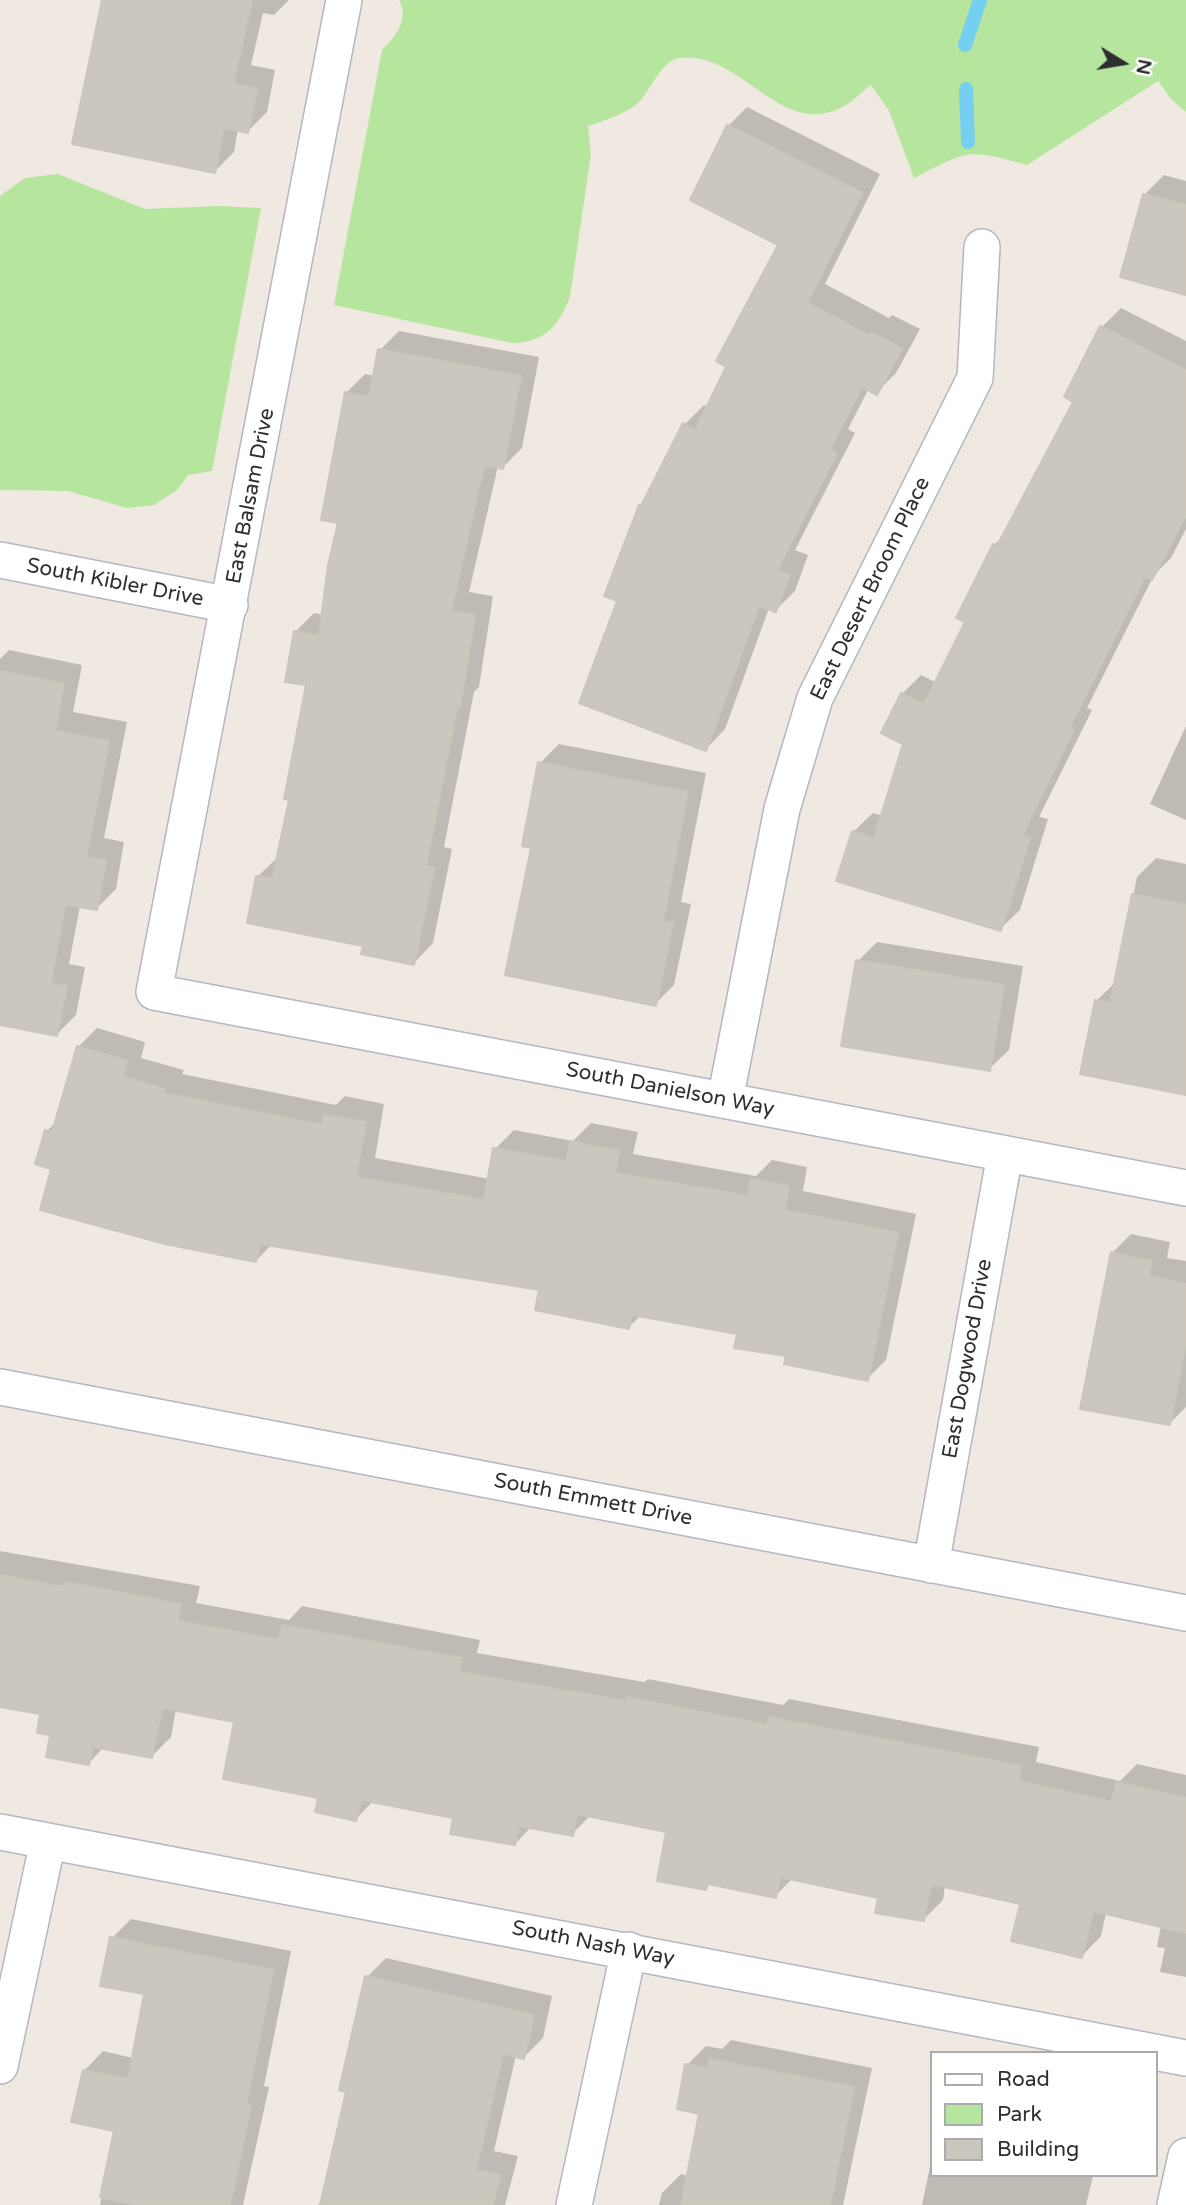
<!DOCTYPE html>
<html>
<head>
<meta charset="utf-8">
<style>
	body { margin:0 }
	#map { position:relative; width:1186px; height:2205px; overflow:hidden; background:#efe9e1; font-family:"Varela Round",sans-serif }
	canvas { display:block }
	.legend { position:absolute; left:930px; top:2051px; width:228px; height:126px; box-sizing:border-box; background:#fff; border:2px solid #ababab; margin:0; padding:9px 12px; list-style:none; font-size:21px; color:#2e2e2e }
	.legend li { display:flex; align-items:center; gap:14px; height:35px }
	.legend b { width:35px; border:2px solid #ababab }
	.north { position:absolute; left:1088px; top:28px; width:70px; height:70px; -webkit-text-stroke:5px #fff; paint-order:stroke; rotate:101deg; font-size:19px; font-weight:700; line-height:28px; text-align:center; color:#2e2e2e }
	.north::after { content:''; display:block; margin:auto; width:24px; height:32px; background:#2e2e2e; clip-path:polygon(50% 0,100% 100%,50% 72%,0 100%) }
</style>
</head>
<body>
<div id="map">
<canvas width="1186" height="2205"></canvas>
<ul class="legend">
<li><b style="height:9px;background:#fff"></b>Road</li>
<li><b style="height:19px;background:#b6e59e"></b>Park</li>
<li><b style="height:19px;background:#cbc7bf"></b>Building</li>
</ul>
<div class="north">N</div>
</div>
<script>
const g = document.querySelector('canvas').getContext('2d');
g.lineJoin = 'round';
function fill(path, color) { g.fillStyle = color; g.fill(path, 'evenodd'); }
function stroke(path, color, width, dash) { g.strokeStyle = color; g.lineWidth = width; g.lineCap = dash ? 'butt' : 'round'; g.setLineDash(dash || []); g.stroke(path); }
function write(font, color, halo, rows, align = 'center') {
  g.font = font + ' "Varela Round",sans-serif'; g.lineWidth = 7; g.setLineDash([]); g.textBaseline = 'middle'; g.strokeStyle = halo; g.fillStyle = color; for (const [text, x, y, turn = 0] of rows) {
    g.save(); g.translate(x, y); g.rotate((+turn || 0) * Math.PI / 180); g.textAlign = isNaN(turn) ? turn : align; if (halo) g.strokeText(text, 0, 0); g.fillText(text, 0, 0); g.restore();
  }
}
fill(new Path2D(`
	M 399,0 L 1186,0 L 1186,112 L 1171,99 L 1158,81 L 1027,165 C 967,148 968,150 914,178 L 889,111 L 871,85 C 862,91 855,100 846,105 C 781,143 744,51 680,58 C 662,60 652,87 641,100 C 628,114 605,120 588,126 L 591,154 L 570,297 C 558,327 545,342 512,343 L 334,305 L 382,50 C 395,37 410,19 399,0 Z
	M 58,174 L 145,209 L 220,206 L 261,208 L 212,471 L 188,475 L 177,490 L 154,505 L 127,508 L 68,491 L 0,490 L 0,196 L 25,178 Z`), '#b6e59e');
fill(new Path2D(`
	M 104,0 L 289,0 L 274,15 L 263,13 L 251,65 L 275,70 L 267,112 L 248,131 L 238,129 L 234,152 L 215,171 Z
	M 747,107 L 880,174 L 825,284 L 889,318 L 892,315 L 920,329 L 896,373 L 877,392 L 869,388 L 848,429 L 855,433 L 795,550 L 808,555 L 795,591 L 776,610 L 769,608 L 725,729 L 706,749 L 619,600 L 640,506 L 685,424 L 704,405 L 708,408 L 781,244 L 728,126 Z
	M 1164,175 L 1186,181 L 1186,293 L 1145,194 Z
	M 1121,308 L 1186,341 L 1186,529 L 1171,558 L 1154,575 L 1087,708 L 1092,710 L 1039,817 L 1048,819 L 1020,910 L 1000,929 L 853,832 L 873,813 L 883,816 L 905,743 L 902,694 L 921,675 L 937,683 L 967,621 L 994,545 L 1005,534 L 1076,401 L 1102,327 Z
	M 399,331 L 539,357 L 522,448 L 503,467 L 498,466 L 469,592 L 493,596 L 479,687 L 474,692 L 444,847 L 452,849 L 433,943 L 414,963 L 365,944 L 257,877 L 277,858 L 291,799 L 308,683 L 295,632 L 314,613 L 324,615 L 340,522 L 346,393 L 365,374 L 374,376 L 380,350 Z
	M 9,650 L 82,665 L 73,712 L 127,722 L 104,838 L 124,842 L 116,889 L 96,909 L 80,906 L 69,964 L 85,967 L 76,1015 L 57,1034 L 0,1025 L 0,659 Z
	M 1186,726 L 1186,820 L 1150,804 Z
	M 559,744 L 706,773 L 681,902 L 691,904 L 674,985 L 655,1004 L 540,763 Z
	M 1156,858 L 1186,864 L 1186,1093 L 1096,1001 L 1116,982 L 1137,877 Z
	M 877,942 L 1023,966 L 1009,1050 L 989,1069 L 858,961 Z
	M 97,1028 L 145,1042 L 141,1058 L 184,1070 L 182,1074 L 336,1105 L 345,1096 L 384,1104 L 375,1158 L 490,1179 L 495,1149 L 514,1130 L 573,1141 L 591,1123 L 638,1132 L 633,1154 L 756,1176 L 772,1160 L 807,1167 L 803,1191 L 916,1214 L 886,1360 L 867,1379 L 788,1355 L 739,1333 L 641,1315 L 629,1327 L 541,1289 L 272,1244 L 256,1261 L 53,1167 L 47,1131 L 57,1121 L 78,1047 Z
	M 1131,1234 L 1170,1242 L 1167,1258 L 1186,1261 L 1186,1407 L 1169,1424 L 1112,1253 Z
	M 0,1551 L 200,1586 L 196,1603 L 289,1620 L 302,1606 L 480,1640 L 477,1653 L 644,1682 L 648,1679 L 783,1705 L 789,1699 L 1039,1747 L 1036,1762 L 1120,1781 L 1137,1764 L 1186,1775 L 1186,1977 L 1160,1972 L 1165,1948 L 1157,1947 L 1161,1925 L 1106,1913 L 1101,1936 L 1082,1956 L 1022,1902 L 945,1885 L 943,1900 L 924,1919 L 880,1897 L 793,1878 L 775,1896 L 711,1883 L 706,1888 L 668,1830 L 591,1815 L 572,1834 L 531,1827 L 515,1844 L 455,1816 L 374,1800 L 356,1819 L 320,1796 L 236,1720 L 176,1709 L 171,1737 L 152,1756 L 104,1747 L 89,1763 L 52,1734 L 42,1713 L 0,1705 Z
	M 131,1919 L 291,1951 L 264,2086 L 269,2087 L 243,2205 L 100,2205 L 117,2130 L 84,2071 L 103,2051 L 133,2058 L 146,1993 L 112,1938 Z
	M 386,1958 L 552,1996 L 543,2038 L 524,2057 L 516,2055 L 494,2151 L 518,2156 L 505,2205 L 318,2205 L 323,2199 L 348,2091 L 367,1977 Z
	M 731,2040 L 872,2068 L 843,2205 L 659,2205 L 662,2193 L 681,2174 L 689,2176 L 701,2112 L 687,2065 L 706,2046 L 722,2049 Z
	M 932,2157 L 932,2175 L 1103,2175 L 1093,2176 L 1086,2205 L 922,2205 Z`), '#0003');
stroke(new Path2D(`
	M 965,45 L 980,0
	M 966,89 L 968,142`), '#75cff0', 14);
const building = new Path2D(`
	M 102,0 L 252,0 L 233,84 L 257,89 L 248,133 L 224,128 L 215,173 L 72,144 Z
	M 727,125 L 862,193 L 807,303 L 870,336 L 872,333 L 902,349 L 877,395 L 862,387 L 830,449 L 837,453 L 777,570 L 790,575 L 776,612 L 759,606 L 706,751 L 579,703 L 617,601 L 604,596 L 639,505 L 641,506 L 683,423 L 695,430 L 726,367 L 716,361 L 778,245 L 690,200 Z
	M 1143,194 L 1186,205 L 1186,295 L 1120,277 Z
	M 1100,326 L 1186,370 L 1186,515 L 1152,580 L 1145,576 L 1070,727 L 1074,729 L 1022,836 L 1030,838 L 1001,931 L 836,881 L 852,831 L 874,838 L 903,744 L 881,733 L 901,693 L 924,704 L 965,622 L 956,618 L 993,544 L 997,546 L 1073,402 L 1064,397 Z
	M 378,349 L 521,376 L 503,469 L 484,465 L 451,611 L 475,615 L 460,708 L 457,708 L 426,866 L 434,868 L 414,965 L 361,954 L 363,946 L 247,923 L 256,876 L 272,879 L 289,800 L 284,799 L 306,685 L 285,682 L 294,631 L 319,636 L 328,565 L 338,523 L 321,520 L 345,392 L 369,397 Z
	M 0,671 L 64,684 L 55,731 L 109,741 L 86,857 L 106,861 L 97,910 L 65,905 L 51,983 L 67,986 L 57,1036 L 0,1025 Z
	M 538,762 L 688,792 L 663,921 L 673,923 L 656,1006 L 505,975 L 531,848 L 522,846 Z
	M 1132,894 L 1186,905 L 1186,1095 L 1080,1074 L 1095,1000 L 1110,1003 Z
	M 856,960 L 1004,985 L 990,1071 L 841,1046 Z
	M 77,1046 L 127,1061 L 123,1077 L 165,1089 L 164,1093 L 322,1125 L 324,1115 L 366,1122 L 356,1177 L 484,1200 L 493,1148 L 566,1161 L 570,1141 L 619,1151 L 615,1173 L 748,1196 L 751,1179 L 789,1186 L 784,1210 L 898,1233 L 868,1381 L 784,1364 L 786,1356 L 734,1348 L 737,1334 L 632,1315 L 629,1329 L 535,1310 L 539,1290 L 260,1244 L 256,1262 L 165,1244 L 40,1210 L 51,1169 L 35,1164 L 45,1130 L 52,1132 Z
	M 1111,1252 L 1152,1261 L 1149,1276 L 1186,1284 L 1186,1342 L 1170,1425 L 1080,1409 Z
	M 0,1575 L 64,1587 L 65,1582 L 181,1604 L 178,1621 L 279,1640 L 282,1625 L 462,1658 L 459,1672 L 626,1701 L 627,1697 L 767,1725 L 769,1717 L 1021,1766 L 1018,1781 L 1112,1802 L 1116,1782 L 1186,1798 L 1186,1933 L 1093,1911 L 1082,1958 L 1011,1941 L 1020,1904 L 931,1884 L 924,1921 L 875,1913 L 878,1898 L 780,1877 L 776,1898 L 708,1884 L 706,1890 L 657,1881 L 666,1832 L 577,1814 L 573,1836 L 519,1826 L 515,1845 L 450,1834 L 453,1818 L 361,1800 L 356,1821 L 315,1812 L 318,1798 L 223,1779 L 234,1722 L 162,1708 L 152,1758 L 93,1747 L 89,1765 L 46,1757 L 50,1735 L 37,1733 L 40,1714 L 0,1707 Z
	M 110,1937 L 273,1970 L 246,2105 L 251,2106 L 230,2205 L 136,2205 L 100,2197 L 114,2131 L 71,2122 L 83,2070 L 128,2079 L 144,1994 L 100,1986 Z
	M 365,1976 L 534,2015 L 524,2059 L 503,2054 L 476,2170 L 500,2175 L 493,2205 L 320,2205 L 346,2092 L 339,2090 Z
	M 710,2059 L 854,2087 L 830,2205 L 681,2205 L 699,2114 L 677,2109 L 685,2064 L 708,2068 Z`);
fill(building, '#cbc7bf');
stroke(building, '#cbc5ba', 2);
const minor = new Path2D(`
	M 344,0 L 154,992 L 1186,1188
	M 0,560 L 230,605
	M 725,1100 L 782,809 L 815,698 L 975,378 L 982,247
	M 0,1387 L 1186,1613
	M 931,1565 L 1005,1154
	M 0,1832 L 1186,2058
	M 0,2066 L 48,1841
	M 574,2205 L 629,1950
	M 1175,2205 L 1186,2156`);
stroke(minor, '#b4b7c1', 38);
stroke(minor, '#fff', 35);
write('21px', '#2e2e2e', '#fff', [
	["East Balsam Drive",251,496,-79],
	["South Kibler Drive",115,583,11],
	["East Desert Broom Place",871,589,-64],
	["South Danielson Way",670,1090,11],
	["East Dogwood Drive",968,1359,-80],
	["South Emmett Drive",593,1500,11],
	["South Nash Way",593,1944,11]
]);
</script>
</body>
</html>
